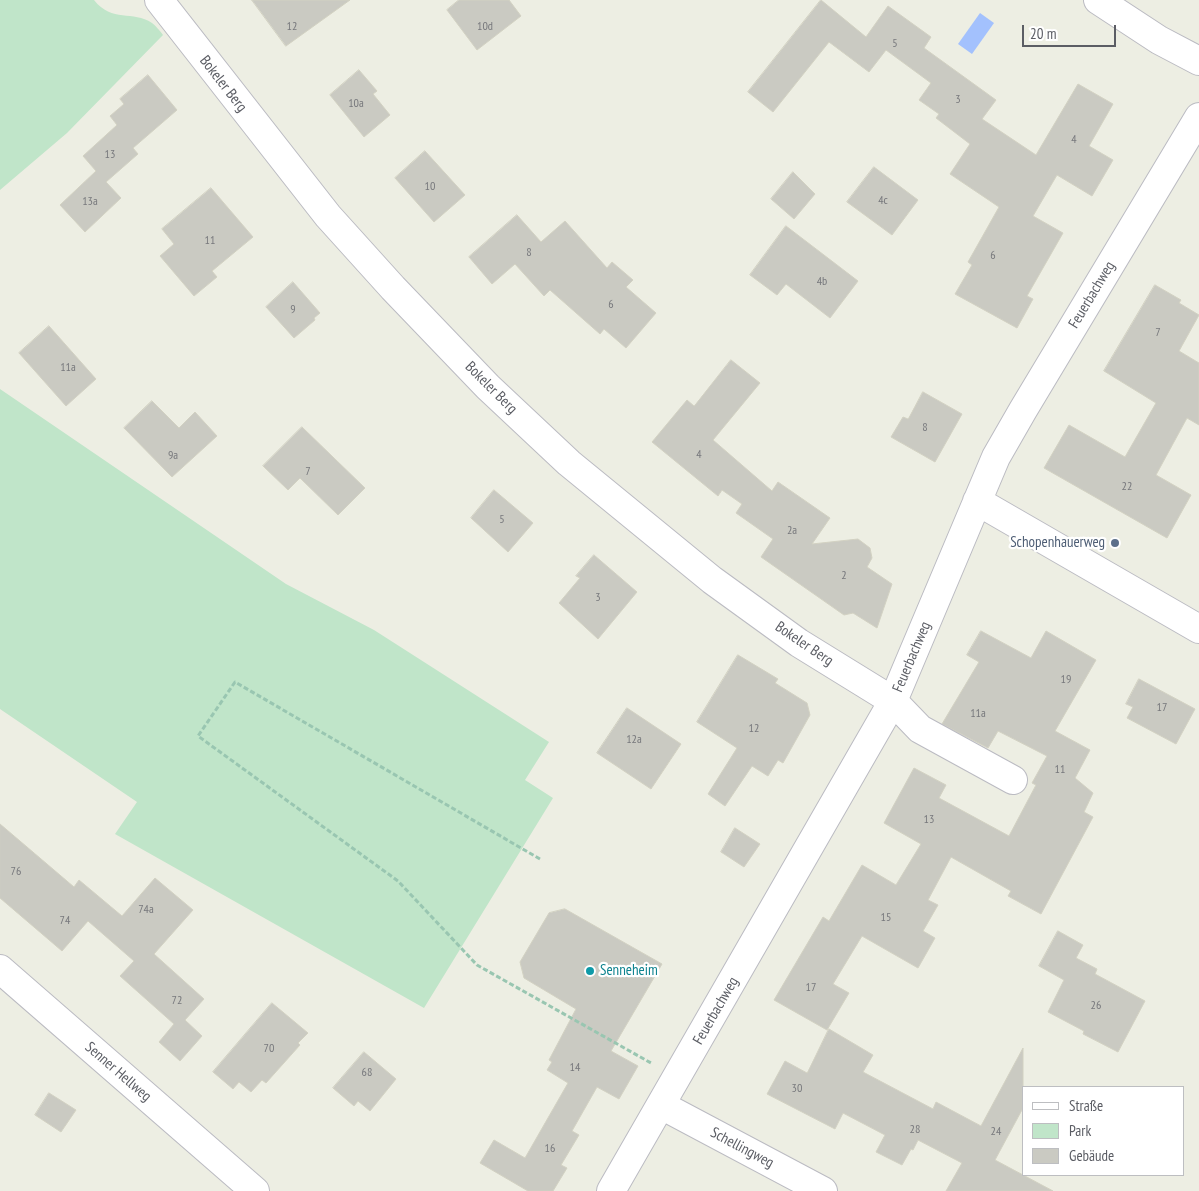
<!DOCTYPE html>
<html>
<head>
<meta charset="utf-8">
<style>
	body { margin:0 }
	#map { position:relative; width:1199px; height:1191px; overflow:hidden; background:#edeee3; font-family:"PT Sans Narrow",sans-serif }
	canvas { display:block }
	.legend { position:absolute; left:1022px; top:1086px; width:162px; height:90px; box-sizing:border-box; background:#fff; border:1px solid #bdbec1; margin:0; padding:6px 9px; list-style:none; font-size:15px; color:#5b5d64 }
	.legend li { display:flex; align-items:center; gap:10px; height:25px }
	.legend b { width:25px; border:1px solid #bdbec1 }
	.scale { position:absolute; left:1022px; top:25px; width:94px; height:22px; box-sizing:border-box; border:2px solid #5b5d64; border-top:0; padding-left:6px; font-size:15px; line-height:18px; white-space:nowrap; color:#5b5d64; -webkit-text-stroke:4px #fff; paint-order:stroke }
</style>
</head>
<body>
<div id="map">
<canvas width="1199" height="1191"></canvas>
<ul class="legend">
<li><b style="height:6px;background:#fff"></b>Straße</li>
<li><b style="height:14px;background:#c0e5c9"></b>Park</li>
<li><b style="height:14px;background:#cacac2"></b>Gebäude</li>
</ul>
<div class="scale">20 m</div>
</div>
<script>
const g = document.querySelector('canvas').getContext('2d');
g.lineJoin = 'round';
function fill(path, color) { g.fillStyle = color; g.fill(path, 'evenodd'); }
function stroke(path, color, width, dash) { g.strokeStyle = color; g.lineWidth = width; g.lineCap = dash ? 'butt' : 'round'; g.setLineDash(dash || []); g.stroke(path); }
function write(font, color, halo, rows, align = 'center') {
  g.font = font + ' "PT Sans Narrow",sans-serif'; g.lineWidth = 4.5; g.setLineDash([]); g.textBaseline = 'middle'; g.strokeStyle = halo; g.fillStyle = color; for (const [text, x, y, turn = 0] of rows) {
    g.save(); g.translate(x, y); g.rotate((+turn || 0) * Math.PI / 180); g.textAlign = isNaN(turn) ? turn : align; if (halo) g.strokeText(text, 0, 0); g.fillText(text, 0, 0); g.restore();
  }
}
fill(new Path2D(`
	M 0,0 L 94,0 C 112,23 133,10 152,23 C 156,26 160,31 163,35 L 67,133 L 0,190 Z
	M 0,389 L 286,584 L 374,630 L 549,742 L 525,780 L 553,798 L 424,1008 L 115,834 L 137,802 L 0,709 Z`), '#c0e5c9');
fill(new Path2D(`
	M 980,13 L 994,23 L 972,54 L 958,44 Z`), '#a3c1fd');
const building = new Path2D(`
	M 252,0 L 350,0 L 286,46 Z
	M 459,0 L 509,0 L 521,16 L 477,50 L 447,10 Z
	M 821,0 L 866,37 L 888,6 L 931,37 L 924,48 L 996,100 L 982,119 L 1036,155 L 1078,84 L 1113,104 L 1089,146 L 1113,160 L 1092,196 L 1057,175 L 1033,216 L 1063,233 L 1027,296 L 1033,299 L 1017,328 L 955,294 L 972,265 L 968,262 L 999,207 L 950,174 L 970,144 L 936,118 L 939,114 L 919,100 L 931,83 L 886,50 L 869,72 L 829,42 L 773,112 L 748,92 Z
	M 359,70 L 377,91 L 373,94 L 390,115 L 364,137 L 330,95 Z
	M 148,75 L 177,110 L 133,148 L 138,154 L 106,182 L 121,198 L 85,232 L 60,205 L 96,171 L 83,156 L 117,125 L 110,116 L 124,104 L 120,99 Z
	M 425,151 L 465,195 L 434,222 L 395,178 Z
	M 874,167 L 918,200 L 892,235 L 847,202 Z
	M 793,172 L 815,194 L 794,219 L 771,199 Z
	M 211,188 L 253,237 L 212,271 L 217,277 L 194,296 L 160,256 L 174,244 L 162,229 Z
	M 517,215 L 541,242 L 565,221 L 607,268 L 612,262 L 633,280 L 626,287 L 656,313 L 626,348 L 604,329 L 600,334 L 550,290 L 544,296 L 515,264 L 492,284 L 469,257 Z
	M 786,226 L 858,281 L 830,318 L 786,284 L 777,295 L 750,275 Z
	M 293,282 L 320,313 L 314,318 L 315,320 L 294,338 L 266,307 Z
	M 1155,285 L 1181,300 L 1179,303 L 1199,315 L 1179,351 L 1199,363 L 1199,425 L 1187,418 L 1156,475 L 1191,495 L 1167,538 L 1044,468 L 1069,425 L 1125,457 L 1156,403 L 1104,371 Z
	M 49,326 L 96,379 L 66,406 L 19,353 Z
	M 731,360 L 760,383 L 713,440 L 772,491 L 778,482 L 830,518 L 812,544 L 858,539 L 870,548 L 872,558 L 867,567 L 892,584 L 877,628 L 853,613 L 844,615 L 761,557 L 773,539 L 736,513 L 742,504 L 722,490 L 718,496 L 652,442 L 687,400 L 694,406 Z
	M 923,392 L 962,414 L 935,462 L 891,437 L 903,417 L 908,419 Z
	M 152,401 L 179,428 L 195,412 L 217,436 L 172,477 L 124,428 Z
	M 302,427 L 365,488 L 338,515 L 300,478 L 288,490 L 263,466 Z
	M 494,490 L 533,523 L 508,552 L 471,518 Z
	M 594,555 L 637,592 L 598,639 L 559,603 L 580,578 L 576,576 Z
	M 981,631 L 1031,658 L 1046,631 L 1096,660 L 1055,731 L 1090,750 L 1075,778 L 1093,793 L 1084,812 L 1093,817 L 1041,914 L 1008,896 L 1011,891 L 951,857 L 928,900 L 938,905 L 923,931 L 935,938 L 918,968 L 862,936 L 833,984 L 849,993 L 827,1030 L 774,1000 L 823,917 L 829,921 L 862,865 L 896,885 L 921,844 L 884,823 L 914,768 L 946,785 L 939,798 L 1009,836 L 1036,785 L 1032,783 L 1047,756 L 998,731 L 988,748 L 942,724 L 979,662 L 967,655 Z
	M 738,655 L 778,679 L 775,683 L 807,703 L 810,715 L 783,763 L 778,760 L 768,776 L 752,766 L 725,806 L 708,794 L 737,748 L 697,722 Z
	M 1139,679 L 1195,709 L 1176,744 L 1127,718 L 1133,707 L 1126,704 Z
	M 627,708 L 681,744 L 651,789 L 597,753 Z
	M 0,824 L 74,887 L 79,880 L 122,916 L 155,878 L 193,910 L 154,954 L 204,999 L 185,1020 L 202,1036 L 180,1061 L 159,1042 L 174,1024 L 120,976 L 134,961 L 88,921 L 62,951 L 0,898 Z
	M 735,828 L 760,844 L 744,867 L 721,852 Z
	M 565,909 L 662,964 L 611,1051 L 638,1066 L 619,1099 L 597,1087 L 572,1131 L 579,1135 L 561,1165 L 567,1168 L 553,1191 L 528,1191 L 480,1163 L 494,1140 L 525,1158 L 568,1083 L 547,1070 L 552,1062 L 549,1060 L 576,1009 L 524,978 L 520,962 L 549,913 Z
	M 1058,931 L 1083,945 L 1076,958 L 1097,969 L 1095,974 L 1145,1001 L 1118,1052 L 1083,1034 L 1084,1031 L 1048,1012 L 1064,980 L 1039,966 Z
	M 272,1003 L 308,1033 L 298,1043 L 300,1045 L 266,1083 L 262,1080 L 251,1092 L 239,1082 L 233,1089 L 213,1072 Z
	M 829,1029 L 873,1055 L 863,1072 L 933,1109 L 936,1102 L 981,1126 L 1023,1048 L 1023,1108 L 995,1160 L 1053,1191 L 946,1191 L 962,1163 L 918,1140 L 913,1150 L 911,1149 L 902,1165 L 876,1152 L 885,1135 L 843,1113 L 835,1129 L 767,1094 L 785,1061 L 807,1073 Z
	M 364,1052 L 396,1079 L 370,1111 L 358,1101 L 354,1106 L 333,1088 Z
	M 49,1093 L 76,1110 L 61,1132 L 35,1115 Z`);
fill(building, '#cacac2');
stroke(building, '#d2d1c2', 1);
const minor = new Path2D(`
	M 159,0 L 328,216 L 393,288 L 488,387 L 569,463 L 712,580 L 799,643 L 893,701 L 920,729 L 1013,780
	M 1098,0 L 1159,40 L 1199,61
	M 977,501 L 1199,629
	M 0,969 L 255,1191
	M 661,1105 L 823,1191
	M 611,1191 L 893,701 L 996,457 L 1023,410 L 1199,117`);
stroke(minor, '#bbbbc2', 30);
stroke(new Path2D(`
	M 540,859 L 235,682 L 198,736 L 398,881 L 477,965 L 651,1063`), '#99c6b1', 3, [5, 2.5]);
stroke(minor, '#fff', 28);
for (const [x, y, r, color] of [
	[1115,543,5,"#5c6f8a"],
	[590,971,5,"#0f9aa8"]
]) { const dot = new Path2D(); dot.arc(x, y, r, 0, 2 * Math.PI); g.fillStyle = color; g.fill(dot); stroke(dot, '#fff', 2); }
write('12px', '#77787c', null, [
	["12",292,27],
	["10d",485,27],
	["5",895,44],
	["3",958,100],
	["10a",356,104],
	["4",1074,140],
	["13",110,155],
	["10",430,187],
	["4c",883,201],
	["13a",90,202],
	["11",210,241],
	["8",529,253],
	["6",993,256],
	["4b",822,282],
	["6",611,305],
	["9",293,310],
	["7",1158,333],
	["11a",68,368],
	["8",925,428],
	["4",699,455],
	["9a",173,456],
	["7",308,472],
	["22",1127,487],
	["5",502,520],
	["2a",792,531],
	["2",844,576],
	["3",598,598],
	["19",1066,680],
	["17",1162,708],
	["11a",978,714],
	["12",754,729],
	["12a",634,740],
	["11",1060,770],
	["13",929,820],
	["76",16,872],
	["74a",146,910],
	["15",886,918],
	["74",65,921],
	["17",811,988],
	["72",177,1001],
	["26",1096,1006],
	["70",269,1049],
	["14",575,1068],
	["68",367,1073],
	["30",797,1089],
	["28",915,1130],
	["24",996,1132],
	["16",550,1149]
]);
write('15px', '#5b5d64', '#fff', [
	["Bokeler Berg",223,84,52],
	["Feuerbachweg",1092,295,-59],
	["Bokeler Berg",491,388,45],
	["Bokeler Berg",804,644,34],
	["Feuerbachweg",912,657,-67],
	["Feuerbachweg",716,1011,-60],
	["Senner Hellweg",118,1072,41],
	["Schellingweg",742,1148,28]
]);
write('15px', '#4e5e75', '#fff', [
	["Schopenhauerweg",1105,543]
], 'right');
write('15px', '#0d838f', '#fff', [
	["Senneheim",600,971]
], 'left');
</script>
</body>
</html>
